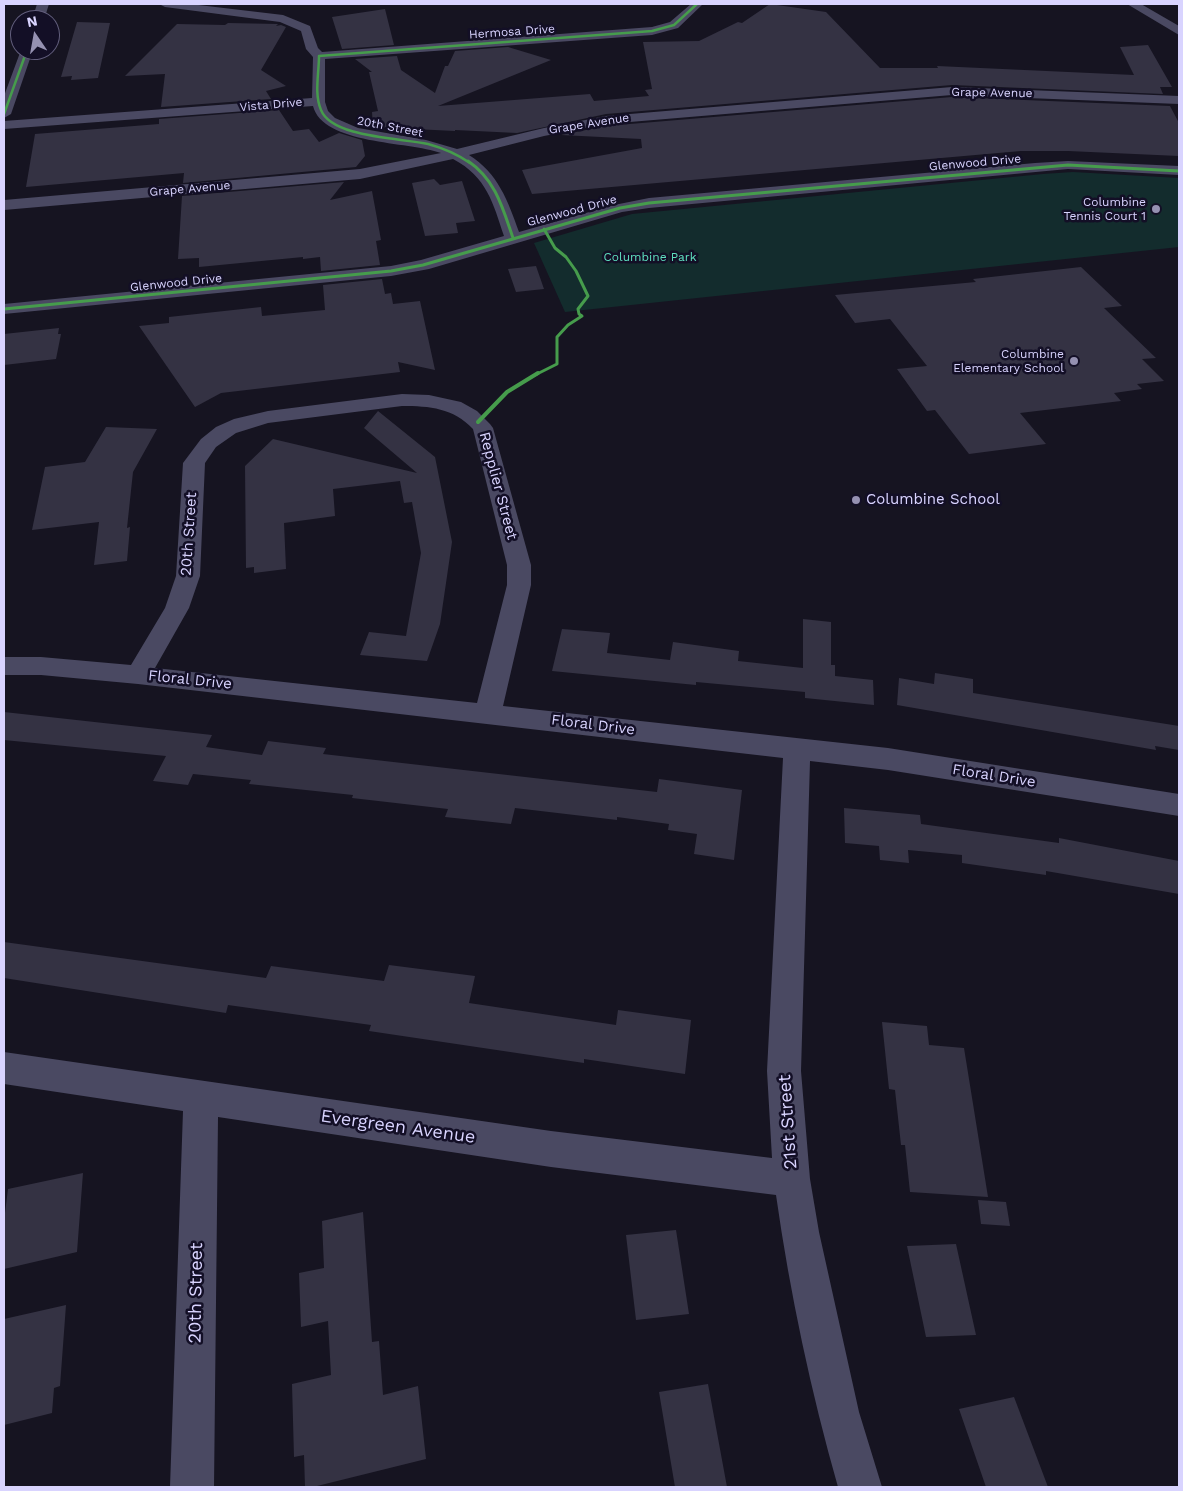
<!DOCTYPE html>
<html>
<head>
<meta charset="utf-8">
<style>
	body { margin:0 }
	#map { position:relative; width:1183px; height:1491px; overflow:hidden; background:#161421; font-family:"Work Sans",sans-serif }
	canvas { display:block }
	.frame { position:absolute; inset:0; border:5px solid #d9d4ff; pointer-events:none }
	.north { position:absolute; left:10px; top:10px; width:50px; height:50px; box-sizing:border-box; background:#130f26; border:1px solid #625e7d; border-radius:50%; rotate:348deg; font-size:14px; font-weight:700; line-height:20px; text-align:center; color:#d9d4ff }
	.north::after { content:''; display:block; margin:auto; width:18px; height:22px; background:#9591b1; clip-path:polygon(50% 0,100% 100%,50% 72%,0 100%) }
</style>
</head>
<body>
<div id="map">
<canvas width="1183" height="1491"></canvas>
<div class="frame"></div>
<div class="north">N</div>
</div>
<script>
const g = document.querySelector('canvas').getContext('2d');
g.lineJoin = 'round';
function fill(path, color) { g.fillStyle = color; g.fill(path, 'evenodd'); }
function stroke(path, color, width, dash) { g.strokeStyle = color; g.lineWidth = width; g.lineCap = dash ? 'butt' : 'round'; g.setLineDash(dash || []); g.stroke(path); }
function write(font, color, halo, rows, align = 'center') {
  g.font = font + ' "Work Sans",sans-serif'; g.lineWidth = 5; g.setLineDash([]); g.textBaseline = 'middle'; g.strokeStyle = halo; g.fillStyle = color; for (const [text, x, y, turn = 0] of rows) {
    g.save(); g.translate(x, y); g.rotate((+turn || 0) * Math.PI / 180); g.textAlign = isNaN(turn) ? turn : align; if (halo) g.strokeText(text, 0, 0); g.fillText(text, 0, 0); g.restore();
  }
}
fill(new Path2D(`
	M 1073,172 L 1179,178 L 1179,247 L 565,312 L 534,243 L 632,214 L 1043,174 Z`), '#132c2d');
fill(new Path2D(`
	M 770,4 L 826,12 L 880,68 L 938,68 L 937,66 L 1134,75 L 1120,47 L 1148,45 L 1172,87 L 1160,87 L 1163,94 L 952,85 L 606,114 L 517,133 L 455,130 L 455,131 L 373,127 L 372,112 L 378,111 L 369,72 L 372,72 L 355,59 L 397,56 L 401,70 L 435,93 L 445,66 L 448,66 L 455,51 L 508,47 L 551,60 L 438,106 L 590,94 L 594,101 L 649,96 L 645,90 L 652,89 L 643,42 L 699,41 L 738,22 L 742,23 Z
	M 385,9 L 394,45 L 342,49 L 332,17 Z
	M 77,22 L 110,23 L 98,78 L 71,80 L 72,76 L 61,77 Z
	M 228,23 L 278,24 L 276,26 L 281,25 L 286,27 L 261,70 L 286,86 L 266,91 L 271,99 L 161,107 L 165,74 L 125,76 L 177,24 L 225,25 Z
	M 952,97 L 1170,106 L 1179,123 L 1179,156 L 1068,151 L 1021,151 L 532,194 L 522,170 L 642,148 L 641,139 L 561,135 L 606,126 Z
	M 279,110 L 293,131 L 309,129 L 319,142 L 339,133 L 362,140 L 365,156 L 356,167 L 183,183 L 184,173 L 26,187 L 35,134 L 159,124 L 159,119 Z
	M 434,179 L 440,185 L 462,181 L 475,221 L 456,223 L 458,233 L 425,236 L 412,183 Z
	M 344,182 L 330,200 L 372,191 L 381,240 L 376,241 L 380,265 L 321,271 L 320,257 L 303,259 L 303,257 L 199,267 L 199,258 L 178,259 L 182,196 Z
	M 536,266 L 544,289 L 516,292 L 508,269 Z
	M 1081,267 L 1122,306 L 1104,308 L 1156,358 L 1142,359 L 1164,381 L 1137,384 L 1142,389 L 1114,393 L 1121,401 L 1020,413 L 1046,444 L 969,454 L 935,410 L 927,411 L 897,369 L 927,366 L 890,319 L 855,323 L 835,295 L 976,282 L 973,279 Z
	M 382,279 L 385,294 L 391,293 L 393,304 L 420,301 L 435,370 L 398,362 L 400,372 L 221,393 L 195,407 L 139,326 L 169,323 L 169,317 L 261,307 L 262,316 L 325,310 L 323,285 Z
	M 59,328 L 58,334 L 61,334 L 56,359 L 4,365 L 4,334 Z
	M 378,411 L 435,457 L 452,542 L 440,624 L 427,661 L 360,655 L 369,632 L 406,636 L 421,553 L 412,502 L 404,503 L 400,481 L 333,489 L 335,516 L 284,523 L 286,569 L 254,573 L 254,567 L 246,568 L 245,466 L 273,439 L 417,473 L 364,428 Z
	M 106,427 L 157,429 L 133,472 L 127,528 L 130,527 L 127,561 L 94,565 L 99,522 L 32,530 L 45,467 L 85,462 Z
	M 803,619 L 831,622 L 831,665 L 835,665 L 835,676 L 873,680 L 874,705 L 805,698 L 805,692 L 696,682 L 696,685 L 603,676 L 604,668 L 603,676 L 552,671 L 562,629 L 610,633 L 607,653 L 670,660 L 673,642 L 739,651 L 738,661 L 803,668 Z
	M 935,673 L 973,679 L 973,693 L 1179,726 L 1179,750 L 1155,746 L 1156,750 L 897,705 L 899,678 L 934,684 Z
	M 4,712 L 212,735 L 206,747 L 262,755 L 268,741 L 326,748 L 323,754 L 657,792 L 659,779 L 742,790 L 734,860 L 694,854 L 697,834 L 668,830 L 669,824 L 617,817 L 617,820 L 515,808 L 511,824 L 445,817 L 448,809 L 352,798 L 353,795 L 249,784 L 251,780 L 193,774 L 188,785 L 153,781 L 166,756 L 4,740 Z
	M 844,808 L 920,815 L 921,824 L 1059,843 L 1059,838 L 1179,861 L 1179,894 L 1046,871 L 1046,875 L 962,863 L 962,855 L 908,850 L 909,863 L 880,860 L 879,846 L 845,843 Z
	M 4,942 L 266,978 L 271,966 L 384,981 L 389,965 L 475,976 L 469,1003 L 616,1025 L 618,1010 L 691,1020 L 685,1074 L 584,1059 L 584,1063 L 369,1031 L 371,1025 L 228,1005 L 226,1013 L 4,978 Z
	M 882,1022 L 927,1026 L 929,1045 L 964,1048 L 988,1197 L 910,1192 L 905,1145 L 901,1145 L 895,1090 L 889,1089 Z
	M 83,1173 L 77,1252 L 4,1269 L 4,1221 L 8,1189 Z
	M 978,1200 L 1006,1202 L 1010,1226 L 981,1224 Z
	M 363,1212 L 372,1342 L 379,1341 L 383,1395 L 418,1386 L 426,1459 L 313,1487 L 305,1487 L 304,1455 L 294,1457 L 292,1384 L 331,1375 L 328,1321 L 301,1327 L 299,1273 L 324,1268 L 322,1221 Z
	M 676,1230 L 689,1314 L 636,1320 L 626,1235 Z
	M 956,1244 L 976,1335 L 926,1337 L 907,1246 Z
	M 66,1305 L 60,1386 L 54,1388 L 52,1413 L 4,1425 L 4,1319 Z
	M 708,1384 L 727,1487 L 675,1487 L 659,1392 Z
	M 1014,1397 L 1048,1487 L 986,1487 L 959,1409 Z`), '#343243');
fill(new Path2D(`
	M 159,4 L 190,4 L 283,15 L 310,26 L 318,48 L 322,52 L 652,27 L 670,22 L 691,4 L 703,4 L 678,28 L 652,35 L 325,59 L 325,102 L 328,111 L 335,118 L 358,128 L 426,140 L 457,149 L 544,128 L 606,116 L 952,87 L 1179,96 L 1179,104 L 952,95 L 606,124 L 544,136 L 469,155 C 498,173 508,201 519,232 L 614,205 L 649,198 L 1035,163 L 1068,161 L 1179,166 L 1179,175 L 1068,169 L 649,208 L 622,212 L 429,269 L 391,276 L 4,314 L 4,304 L 391,266 L 421,260 L 504,236 C 493,203 487,177 453,159 L 360,179 L 4,210 L 4,200 L 360,169 L 441,153 C 408,141 323,145 313,106 L 4,129 L 4,121 L 312,98 L 313,57 L 306,49 L 301,31 L 280,22 L 165,7 Z
	M 1127,4 L 1141,4 L 1179,26 L 1179,35 Z
	M 402,394 L 429,395 L 461,402 L 477,411 L 490,424 L 493,428 L 531,565 L 531,585 L 503,706 L 888,748 L 1179,794 L 1179,816 L 888,770 L 810,761 L 801,1071 L 810,1179 L 819,1232 L 859,1412 L 882,1487 L 838,1487 C 811,1392 790,1294 776,1195 L 551,1167 L 218,1117 L 214,1487 L 170,1487 L 183,1111 L 4,1084 L 4,1052 L 551,1131 L 772,1158 L 767,1071 L 783,758 L 138,684 L 41,675 L 4,675 L 4,657 L 41,657 L 131,665 L 165,608 L 176,576 L 183,463 L 201,439 L 216,427 L 234,419 L 268,411 ZM 402,406 C 430,406 453,408 473,429 L 507,565 L 507,585 L 477,703 L 155,668 L 189,608 L 200,576 L 205,463 L 216,447 L 236,433 L 268,423 Z`), '#4a4962');
fill(new Path2D(`
	M 37,4 L 49,4 L 44,20 L 32,20 Z
	M 21,50 L 33,50 L 11,114 L 4,118 L 4,96 Z`), '#4a4962');
stroke(new Path2D(`
	M 4,114 L 27,50
	M 470,163 C 457,154 443,148 428,144 C 402,138 332,138 321,110 C 314,94 319,73 319,56 L 652,31 L 674,25 L 697,4`), '#469c4c', 2.5);
stroke(new Path2D(`
	M 468,161 C 496,180 503,209 513,238
	M 4,309 L 391,271 L 423,265 L 620,208 L 649,203 L 1068,165 L 1179,171
	M 535,375 L 557,364 L 557,337 L 568,325 L 582,316 L 579,314 L 578,309 L 588,296 L 576,271 L 566,257 L 555,248 L 544,229`), '#469c4c', 3);
stroke(new Path2D(`
	M 478,422 L 507,392 L 538,373`), '#469c4c', 4);
for (const [x, y, r, color] of [
	[1156,209,5,"#9591b1"],
	[1074,361,5,"#9591b1"],
	[856,500,5,"#9591b1"]
]) { const dot = new Path2D(); dot.arc(x, y, r, 0, 2 * Math.PI); g.fillStyle = color; g.fill(dot); stroke(dot, '#130f26', 2); }
write('12px', '#d9d4ff', '#130f26', [
	["Hermosa Drive",512,32,-4],
	["Grape Avenue",992,93,1],
	["Vista Drive",271,105,-5],
	["Grape Avenue",589,124,-9],
	["20th Street",390,127,11],
	["Glenwood Drive",975,163,-5],
	["Grape Avenue",190,189,-5],
	["Glenwood Drive",572,211,-15],
	["Glenwood Drive",176,283,-6]
]);
write('12px', '#d9d4ff', '#130f26', [
	["Columbine",1146,202],
	["Tennis Court 1",1146,216],
	["Columbine",1064,354],
	["Elementary School",1064,368]
], 'right');
write('12px', '#5fe0c0', '#130f26', [
	["Columbine Park",650,257]
]);
write('15px', '#d9d4ff', '#130f26', [
	["Repplier Street",498,486,75],
	["20th Street",189,534,-86],
	["Floral Drive",190,680,6],
	["Floral Drive",593,725,7],
	["Floral Drive",994,776,9]
]);
write('15px', '#d9d4ff', '#130f26', [
	["Columbine School",866,500]
], 'left');
write('18px', '#d9d4ff', '#130f26', [
	["21st Street",788,1122,-94],
	["Evergreen Avenue",398,1127,8],
	["20th Street",196,1293,-89]
]);
</script>
</body>
</html>
